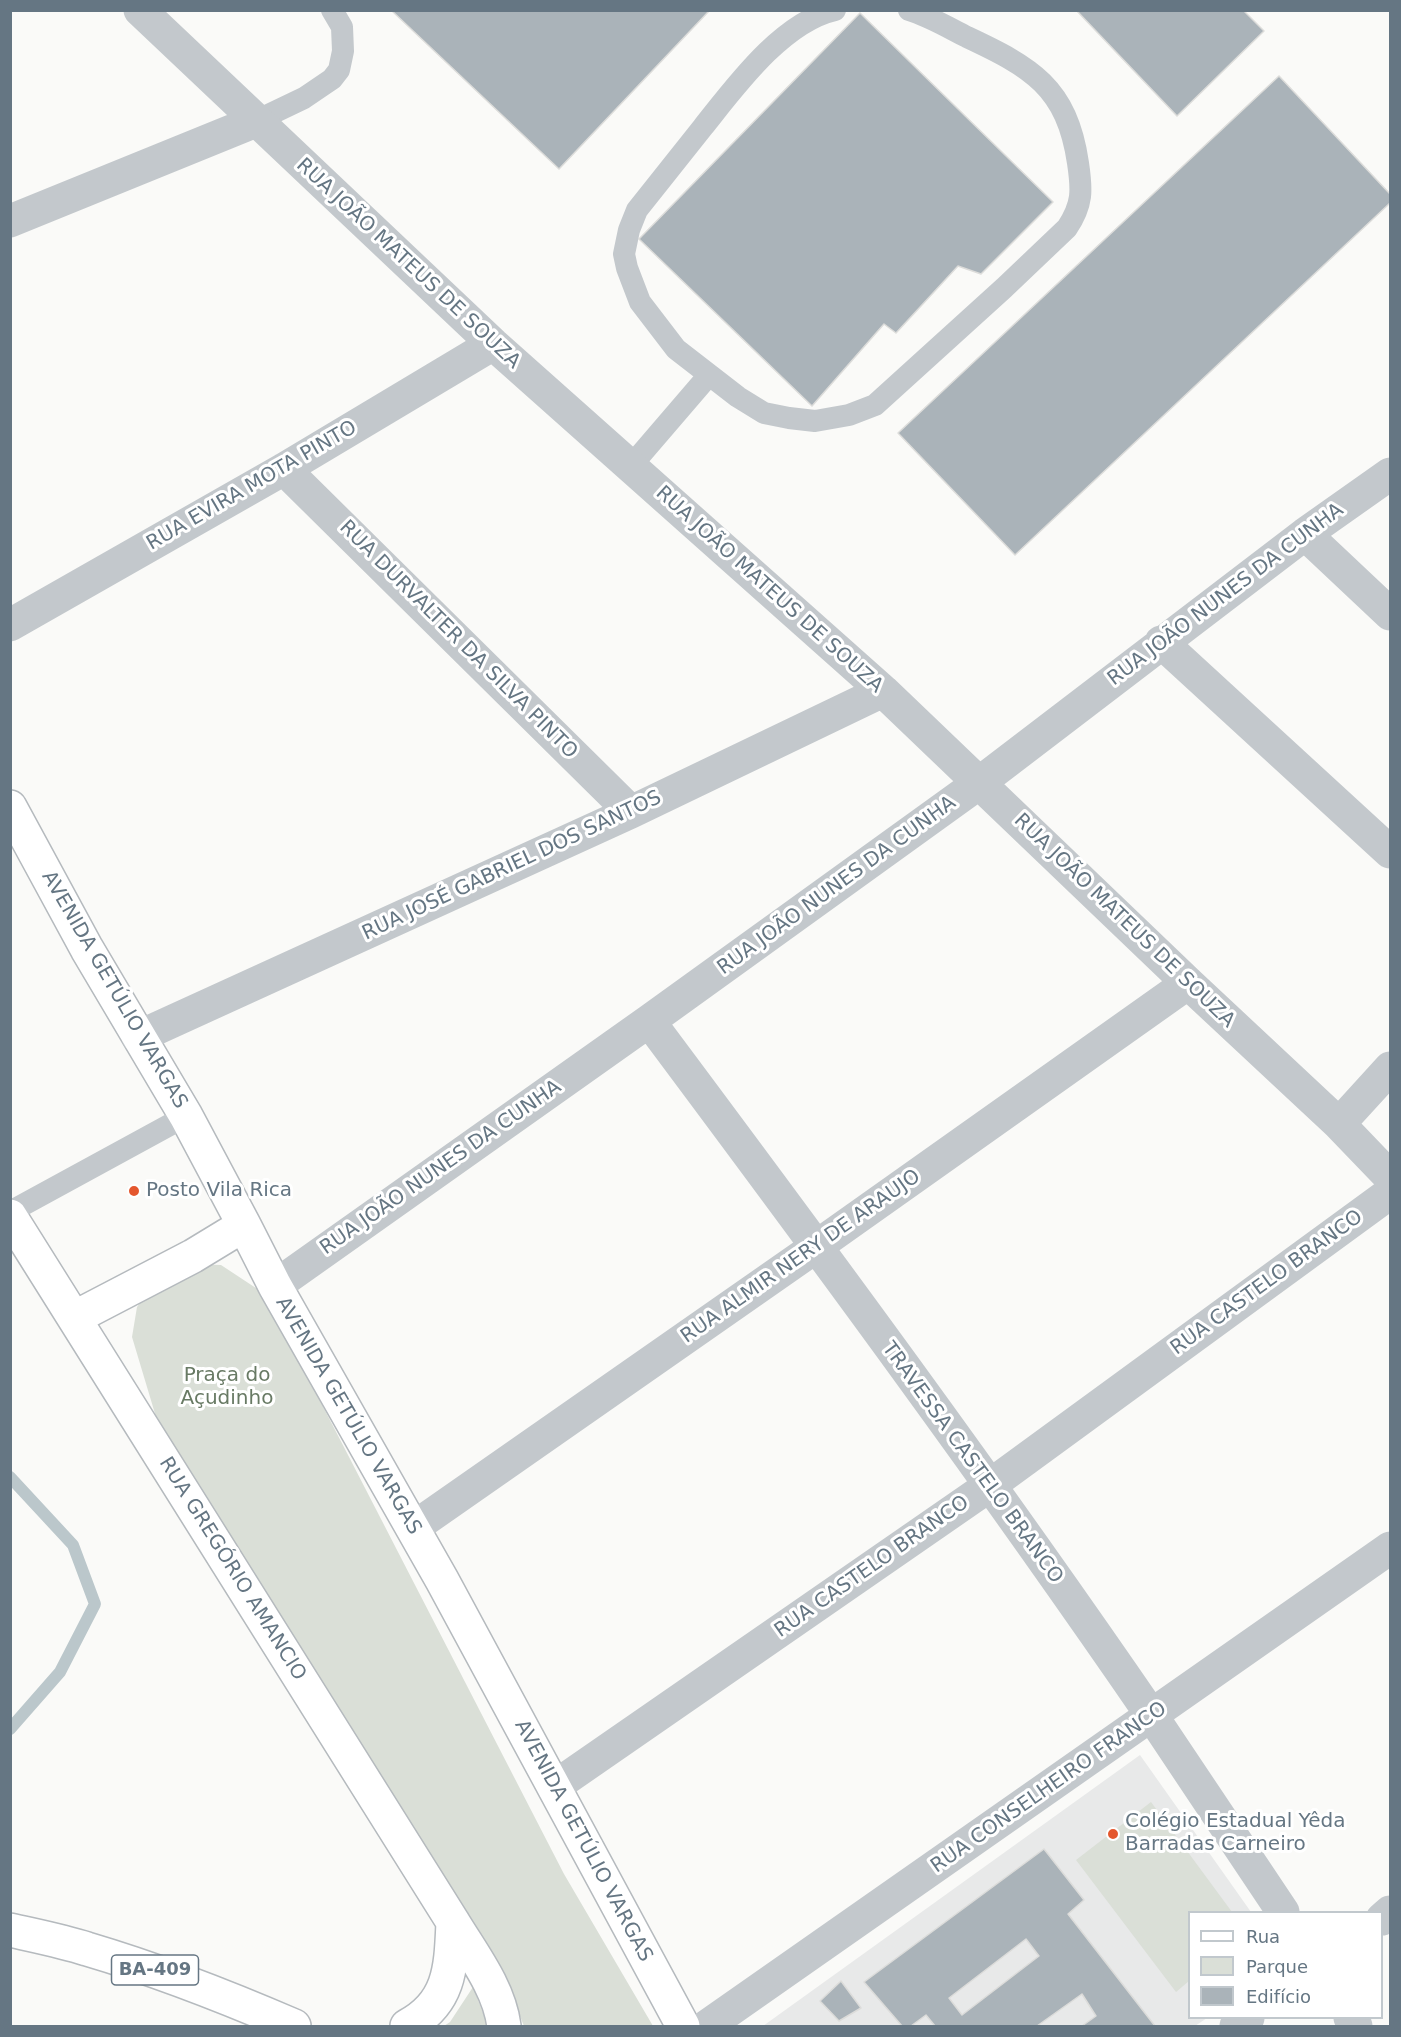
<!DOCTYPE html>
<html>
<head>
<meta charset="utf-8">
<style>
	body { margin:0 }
	#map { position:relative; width:1401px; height:2037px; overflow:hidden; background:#fafaf8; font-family:"DejaVu Sans",sans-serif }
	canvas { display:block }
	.frame { position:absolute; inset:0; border:12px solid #657683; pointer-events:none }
	.legend { position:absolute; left:1188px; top:1911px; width:195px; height:108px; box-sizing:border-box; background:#fff; border:2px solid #c1c8cd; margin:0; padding:8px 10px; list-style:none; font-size:18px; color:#657683 }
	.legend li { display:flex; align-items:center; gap:12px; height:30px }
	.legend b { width:30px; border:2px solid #c1c8cd }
</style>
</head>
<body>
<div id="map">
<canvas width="1401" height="2037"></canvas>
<div class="frame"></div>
<ul class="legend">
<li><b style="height:8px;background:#fff"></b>Rua</li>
<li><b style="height:16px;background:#dadfd7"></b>Parque</li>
<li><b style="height:16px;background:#aab3b9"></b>Edifício</li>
</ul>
</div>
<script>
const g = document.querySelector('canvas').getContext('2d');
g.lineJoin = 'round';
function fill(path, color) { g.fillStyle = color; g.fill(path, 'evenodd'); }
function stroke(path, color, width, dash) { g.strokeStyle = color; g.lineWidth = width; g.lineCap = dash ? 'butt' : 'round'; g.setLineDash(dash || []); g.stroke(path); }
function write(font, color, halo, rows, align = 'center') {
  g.font = font + ' "DejaVu Sans",sans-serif'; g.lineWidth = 6; g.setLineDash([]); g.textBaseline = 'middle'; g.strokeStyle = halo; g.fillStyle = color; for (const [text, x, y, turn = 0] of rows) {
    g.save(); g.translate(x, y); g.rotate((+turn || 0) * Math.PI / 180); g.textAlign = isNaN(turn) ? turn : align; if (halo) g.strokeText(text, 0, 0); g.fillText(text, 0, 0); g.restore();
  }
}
fill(new Path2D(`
	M 1140,1755 L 1251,1912 L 1190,1912 L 1190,2018 L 1207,2018 L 1195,2026 L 763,2026 Z`), '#e8e9e9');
fill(new Path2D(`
	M 188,1264 L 221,1265 L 265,1294 L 564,1874 L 653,2026 L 524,2026 L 512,1997 L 156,1417 L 132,1337 L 137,1307 L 159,1276 Z
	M 1151,1802 L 1232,1912 L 1190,1912 L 1189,1981 L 1176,1992 L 1076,1860 Z
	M 473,1987 L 488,2026 L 444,2026 L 450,2022 Z`), '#dadfd7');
stroke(new Path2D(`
	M 10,1477 L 73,1545 L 95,1604 L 60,1672 L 10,1729`), '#bbc7cb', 12);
const building = new Path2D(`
	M 391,10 L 710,10 L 559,169 Z
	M 1076,10 L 1243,10 L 1264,31 L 1177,116 Z
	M 860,13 L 1053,202 L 981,274 L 958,266 L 896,333 L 884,324 L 812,406 L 639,239 Z
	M 1279,76 L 1390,194 L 1390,203 L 1015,555 L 898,433 Z
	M 1044,1849 L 1084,1900 L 1068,1914 L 1155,2026 L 1082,2026 L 1096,2016 L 1082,1994 L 1037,2026 L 935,2026 L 926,2015 L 911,2026 L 902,2026 L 864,1982 ZM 1026,1939 L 1039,1956 L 962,2015 L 949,1998 Z
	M 841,1981 L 861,2008 L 839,2021 L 820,2001 Z`);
fill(building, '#aab3b9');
stroke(building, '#dcdcda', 1.5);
const primary = new Path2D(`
	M 10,807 L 87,949 L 186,1116 L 244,1225 L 275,1286 L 442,1580 L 683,2026
	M 10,1216 L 453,1922 C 473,1955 499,1988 504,2026
	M 74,1318 L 193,1256 L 244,1225
	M 10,1930 C 36,1936 62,1941 87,1949 C 158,1970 227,1997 294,2026
	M 407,2026 C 451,2003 451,1966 453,1922`);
stroke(primary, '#b5babe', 36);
stroke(new Path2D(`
	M 835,10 C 782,22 735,87 703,127 C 681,155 659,182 637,210 L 629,230 L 624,254 L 627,268 L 640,302 L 676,349 L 738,397 L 764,413 L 789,418 L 815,421 L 849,415 L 875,405 L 1004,288 L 1067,228 C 1083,204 1082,190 1078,163 C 1067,87 1031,67 967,37 C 949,28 929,16 909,10
	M 256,121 L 304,98 L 332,79 L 339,70 L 343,51 L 342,27 L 332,10
	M 630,467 L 709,375
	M 10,1212 L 186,1116`), '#c3c8cc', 22);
stroke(new Path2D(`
	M 140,10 L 493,344 L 883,691 L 1188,983 L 1339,1124 L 1390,1177
	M 10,221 L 256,121
	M 284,469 L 631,812
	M 1305,534 L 1390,614
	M 10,625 L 284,469 L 493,344
	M 1161,642 L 1390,852
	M 649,1021 C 820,1250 990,1480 1152,1716 C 1196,1781 1239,1847 1283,1912
	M 138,1037 L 631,812 L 883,691
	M 1339,1124 L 1390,1068
	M 275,1286 L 649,1021 L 979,783 L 1305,534 L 1390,474
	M 413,1528 L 817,1246 L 1188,983
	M 554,1787 L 989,1486 L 1390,1193
	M 1382,1919 L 1390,1912
	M 1350,2018 L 1356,2026
	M 707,2026 L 1390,1548
	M 1236,2026 L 1248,2018`), '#c3c8cc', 33);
stroke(primary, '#fff', 33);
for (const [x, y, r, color] of [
	[134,1191,6,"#e4572e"],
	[1113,1834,6,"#e4572e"]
]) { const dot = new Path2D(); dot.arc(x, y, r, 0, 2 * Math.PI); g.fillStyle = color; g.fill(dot); stroke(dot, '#fff', 2); }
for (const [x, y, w] of [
	[155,1970,87]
]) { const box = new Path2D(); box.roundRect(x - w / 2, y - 15, w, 30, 4.5); g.fillStyle = '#fff'; g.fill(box); stroke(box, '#657683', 1.5); }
write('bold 18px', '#657683', null, [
	["BA-409",155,1970]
]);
write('20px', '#657683', '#fff', [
	["RUA JOÃO MATEUS DE SOUZA",408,264,43],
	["RUA EVIRA MOTA PINTO",252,486,-30],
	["RUA JOÃO MATEUS DE SOUZA",769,590,42],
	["RUA JOÃO NUNES DA CUNHA",1226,595,-37],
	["RUA DURVALTER DA SILVA PINTO",458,640,45],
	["RUA JOSÉ GABRIEL DOS SANTOS",512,866,-25],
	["RUA JOÃO NUNES DA CUNHA",837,886,-36],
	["RUA JOÃO MATEUS DE SOUZA",1124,921,44],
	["AVENIDA GETÚLIO VARGAS",114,990,60],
	["RUA JOÃO NUNES DA CUNHA",441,1168,-35],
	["RUA ALMIR NERY DE ARAUJO",801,1257,-35],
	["RUA CASTELO BRANCO",1267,1283,-36],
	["AVENIDA GETÚLIO VARGAS",348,1416,60],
	["TRAVESSA CASTELO BRANCO",972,1463,54],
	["RUA CASTELO BRANCO",872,1567,-35],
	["RUA GREGÓRIO AMANCIO",232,1569,58],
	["RUA CONSELHEIRO FRANCO",1049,1788,-35],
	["AVENIDA GETÚLIO VARGAS",583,1841,62]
]);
write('20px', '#657683', '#fff', [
	["Posto Vila Rica",146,1191],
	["Colégio Estadual Yêda",1125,1822],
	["Barradas Carneiro",1125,1845]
], 'left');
write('20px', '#687a64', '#fff', [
	["Praça do",227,1376],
	["Açudinho",227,1399]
]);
</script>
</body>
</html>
